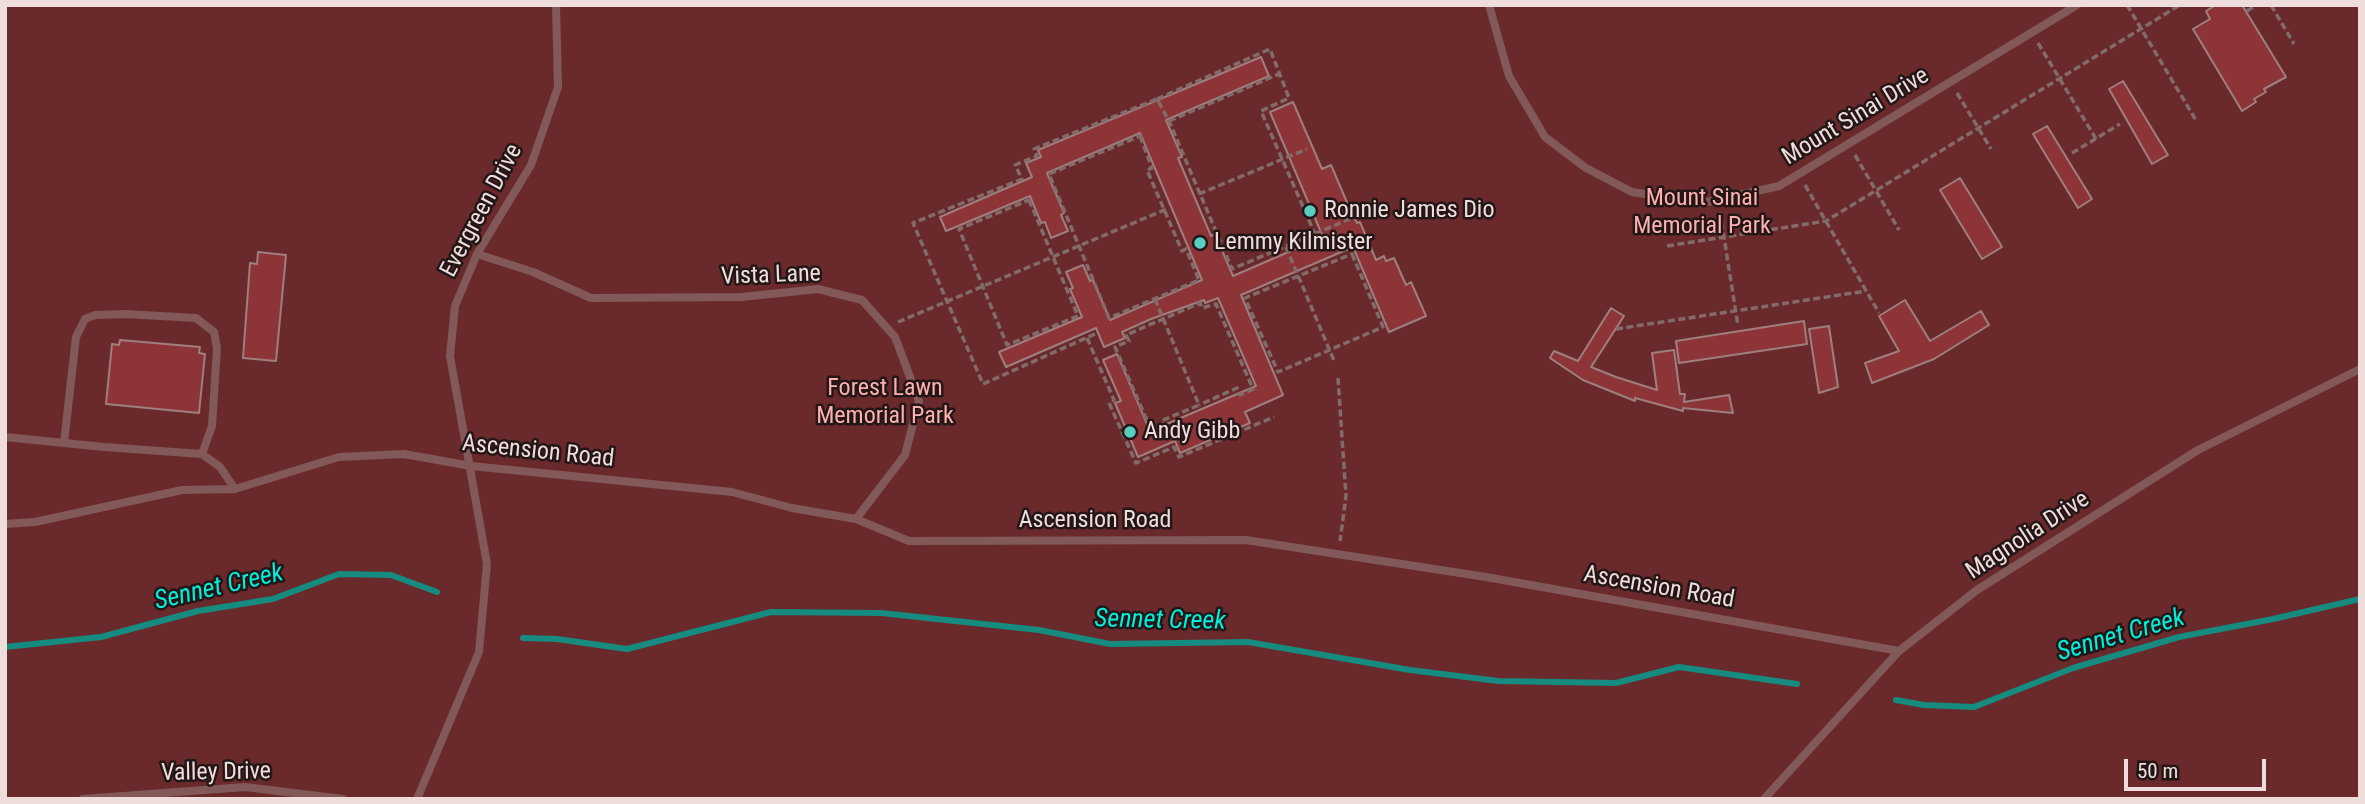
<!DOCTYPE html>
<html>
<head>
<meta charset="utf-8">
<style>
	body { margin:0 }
	#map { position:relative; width:2365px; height:804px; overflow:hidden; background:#452a29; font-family:"Roboto Condensed",sans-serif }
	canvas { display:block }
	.frame { position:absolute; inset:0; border:7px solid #efdddc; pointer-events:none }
	.scale { position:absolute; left:2124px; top:759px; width:142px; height:32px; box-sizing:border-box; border:4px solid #efdddc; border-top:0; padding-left:9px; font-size:21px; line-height:24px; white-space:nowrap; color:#efdddc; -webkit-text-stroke:5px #231616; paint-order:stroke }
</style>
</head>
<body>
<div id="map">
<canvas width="2365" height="804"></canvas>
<div class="frame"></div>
<div class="scale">50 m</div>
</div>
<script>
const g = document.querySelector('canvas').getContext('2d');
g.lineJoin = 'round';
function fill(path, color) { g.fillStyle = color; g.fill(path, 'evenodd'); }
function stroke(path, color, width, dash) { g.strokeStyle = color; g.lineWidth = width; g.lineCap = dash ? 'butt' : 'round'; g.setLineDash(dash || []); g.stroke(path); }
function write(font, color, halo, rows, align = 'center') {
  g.font = font + ' "Roboto Condensed",sans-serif'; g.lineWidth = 5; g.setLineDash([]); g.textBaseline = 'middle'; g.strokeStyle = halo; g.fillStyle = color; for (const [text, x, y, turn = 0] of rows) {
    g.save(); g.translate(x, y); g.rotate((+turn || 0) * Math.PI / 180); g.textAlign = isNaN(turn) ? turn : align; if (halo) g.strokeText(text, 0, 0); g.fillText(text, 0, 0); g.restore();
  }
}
fill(new Path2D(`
	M 5,5 L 2360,5 L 2360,799 L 5,799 Z`), '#6a2a2c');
stroke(new Path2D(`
	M 523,638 L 557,639 L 627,649 L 771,612 L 881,613 L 1039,630 L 1110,644 L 1248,642 L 1410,670 L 1498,681 L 1616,683 L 1679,667 L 1797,684
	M 5,647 L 101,637 L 198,611 L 273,599 L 339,574 L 391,575 L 437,592
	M 1896,700 L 1924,705 L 1974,707 L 2073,668 L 2179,637 L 2273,619 L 2360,599`), '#168b7f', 6);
const building = new Path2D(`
	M 2216,5 L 2242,5 L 2286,77 L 2264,89 L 2266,92 L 2254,99 L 2256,102 L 2242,111 L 2193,29 L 2210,19 L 2206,11 Z
	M 1261,57 L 1269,76 L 1166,120 L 1182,157 L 1178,158 L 1211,236 L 1215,234 L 1233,276 L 1323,237 L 1270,112 L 1293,102 L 1322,169 L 1331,165 L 1346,200 L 1357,223 L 1360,222 L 1376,260 L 1384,256 L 1386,261 L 1394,258 L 1406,285 L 1411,282 L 1426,316 L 1389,332 L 1353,247 L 1241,295 L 1283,395 L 1245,412 L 1250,423 L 1180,453 L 1175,441 L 1138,457 L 1115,403 L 1121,401 L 1103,360 L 1117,354 L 1150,431 L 1256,386 L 1218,298 L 1205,303 L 1204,300 L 1151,319 L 1122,332 L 1125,338 L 1104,347 L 1096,328 L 1006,367 L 999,352 L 1082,317 L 1070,289 L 1073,288 L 1066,272 L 1083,265 L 1090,281 L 1093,280 L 1110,320 L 1202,280 L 1140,133 L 1047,173 L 1064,213 L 1061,215 L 1068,231 L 1051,238 L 1045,222 L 1041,223 L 1030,196 L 946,231 L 940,217 L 1032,177 L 1026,163 L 1041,157 L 1038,150 Z
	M 2123,81 L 2168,155 L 2152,164 L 2109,89 Z
	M 2047,126 L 2092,199 L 2078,208 L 2033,134 Z
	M 1960,178 L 2002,247 L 1982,259 L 1940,190 Z
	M 258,252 L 286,255 L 276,361 L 243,358 L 250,263 L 257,264 Z
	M 1905,300 L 1930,341 L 1981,311 L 1989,325 L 1934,359 L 1872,383 L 1865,363 L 1899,351 L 1879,316 Z
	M 1611,308 L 1624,316 L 1591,367 L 1616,377 L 1657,390 L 1652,353 L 1674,350 L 1680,394 L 1685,394 L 1684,402 L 1729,395 L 1733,413 L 1683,408 L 1683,411 L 1635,398 L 1635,401 L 1583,380 L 1550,358 L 1554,351 L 1578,361 Z
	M 1804,321 L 1807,344 L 1679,363 L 1676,341 Z
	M 1829,326 L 1838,387 L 1819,393 L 1809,329 Z
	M 120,340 L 200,347 L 199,353 L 205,354 L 199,413 L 106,404 L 112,344 L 119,345 Z`);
fill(building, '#8d3438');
stroke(building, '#9f7f7e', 2);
stroke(new Path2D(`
	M 2127,5 L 2197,122
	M 2210,5 L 2210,6
	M 2271,5 L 2294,44
	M 2247,11 L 2256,5
	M 2038,43 L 2096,139
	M 1957,93 L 1991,149
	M 1157,99 L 1270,49 L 1289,98 L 1261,111 L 1315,234
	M 1169,121 L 1279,74
	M 1140,136 L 1152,168 L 1147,170 L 1182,251 L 1186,249 L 1199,280 L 1109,318 L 1049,174 Z
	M 2072,153 L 2120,124
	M 1855,155 L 1899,230
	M 1805,185 L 1879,313
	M 1199,194 L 1307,149
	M 1029,200 L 1078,316 L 1007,345 L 959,229 Z
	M 1720,212 L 1738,326
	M 1667,246 L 1826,221 L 2180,5
	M 1286,247 L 1335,363
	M 1352,254 L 1383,327 L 1278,372 L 1245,298 Z
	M 1155,299 L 1199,405 L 1161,421 L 1164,427 L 1152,432 L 1115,347 L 1129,341 L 1126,335 L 1200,303 L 1202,308 L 1216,304 L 1253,389 L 1240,395 L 1237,388 L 1199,405
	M 898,322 L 1169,208
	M 1616,329 L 1866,291
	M 1095,334 L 983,384 L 913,223 L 1022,179 L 1015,165 L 1037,156 L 1034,149 L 1157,99 L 1169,121 L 1232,269 L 1352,218
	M 1087,338 L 1114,400 L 1109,403 L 1136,463 L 1174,447 L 1179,457 L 1274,417
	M 1338,378 L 1346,496 L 1340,541`), '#836b6a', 3.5, [7, 3.5]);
stroke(new Path2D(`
	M 1489,5 L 1509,76 L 1545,137 L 1586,168 L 1632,192 L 1703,203 L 1779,186 L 2077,5
	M 477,254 L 533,272 L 591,298 L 742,297 L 818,289 L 862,300 L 895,337 L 919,401 L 905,455 L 856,519
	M 5,437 L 104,447 L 202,454 L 220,467 L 235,489
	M 64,443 L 76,337 L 85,319 L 95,315 L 125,314 L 196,318 L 214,332 L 217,348 L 212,426 L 202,454
	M 5,524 L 35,522 L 182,490 L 235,489 L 339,457 L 404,454 L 471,466 L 732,492 L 792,508 L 856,519 L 909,541 L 1246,540 L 1486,577 L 1899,651
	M 83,799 L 245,787 L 343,799
	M 417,799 L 479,652 L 487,564 L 450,356 L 455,306 L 477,254 L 531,165 L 558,87 L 556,5
	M 1764,799 L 1899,651 L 1977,590 L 2198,450 L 2360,369`), '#825958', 8);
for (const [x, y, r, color] of [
	[1310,211,7,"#58cec0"],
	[1200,243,7,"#58cec0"],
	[1130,432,7,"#58cec0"]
]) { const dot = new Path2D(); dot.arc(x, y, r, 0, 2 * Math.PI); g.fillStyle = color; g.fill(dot); stroke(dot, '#231616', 2.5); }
write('24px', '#efdddc', '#231616', [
	["Mount Sinai Drive",1856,117,-31],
	["Evergreen Drive",482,211,-62],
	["Vista Lane",771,276,-2],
	["Ascension Road",538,452,6],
	["Ascension Road",1095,521],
	["Magnolia Drive",2028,536,-33],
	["Ascension Road",1659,588,10],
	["Valley Drive",216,773,-1]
]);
write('24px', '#fdb0ae', '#231616', [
	["Mount Sinai",1702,199],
	["Memorial Park",1702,227],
	["Forest Lawn",885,389],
	["Memorial Park",885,417]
]);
write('24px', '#efdddc', '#231616', [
	["Ronnie James Dio",1324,211],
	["Lemmy Kilmister",1214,243],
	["Andy Gibb",1144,432]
], 'left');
write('italic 26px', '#02efdc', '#231616', [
	["Sennet Creek",219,588,-13],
	["Sennet Creek",1160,621,1],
	["Sennet Creek",2121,636,-16]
]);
</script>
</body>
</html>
